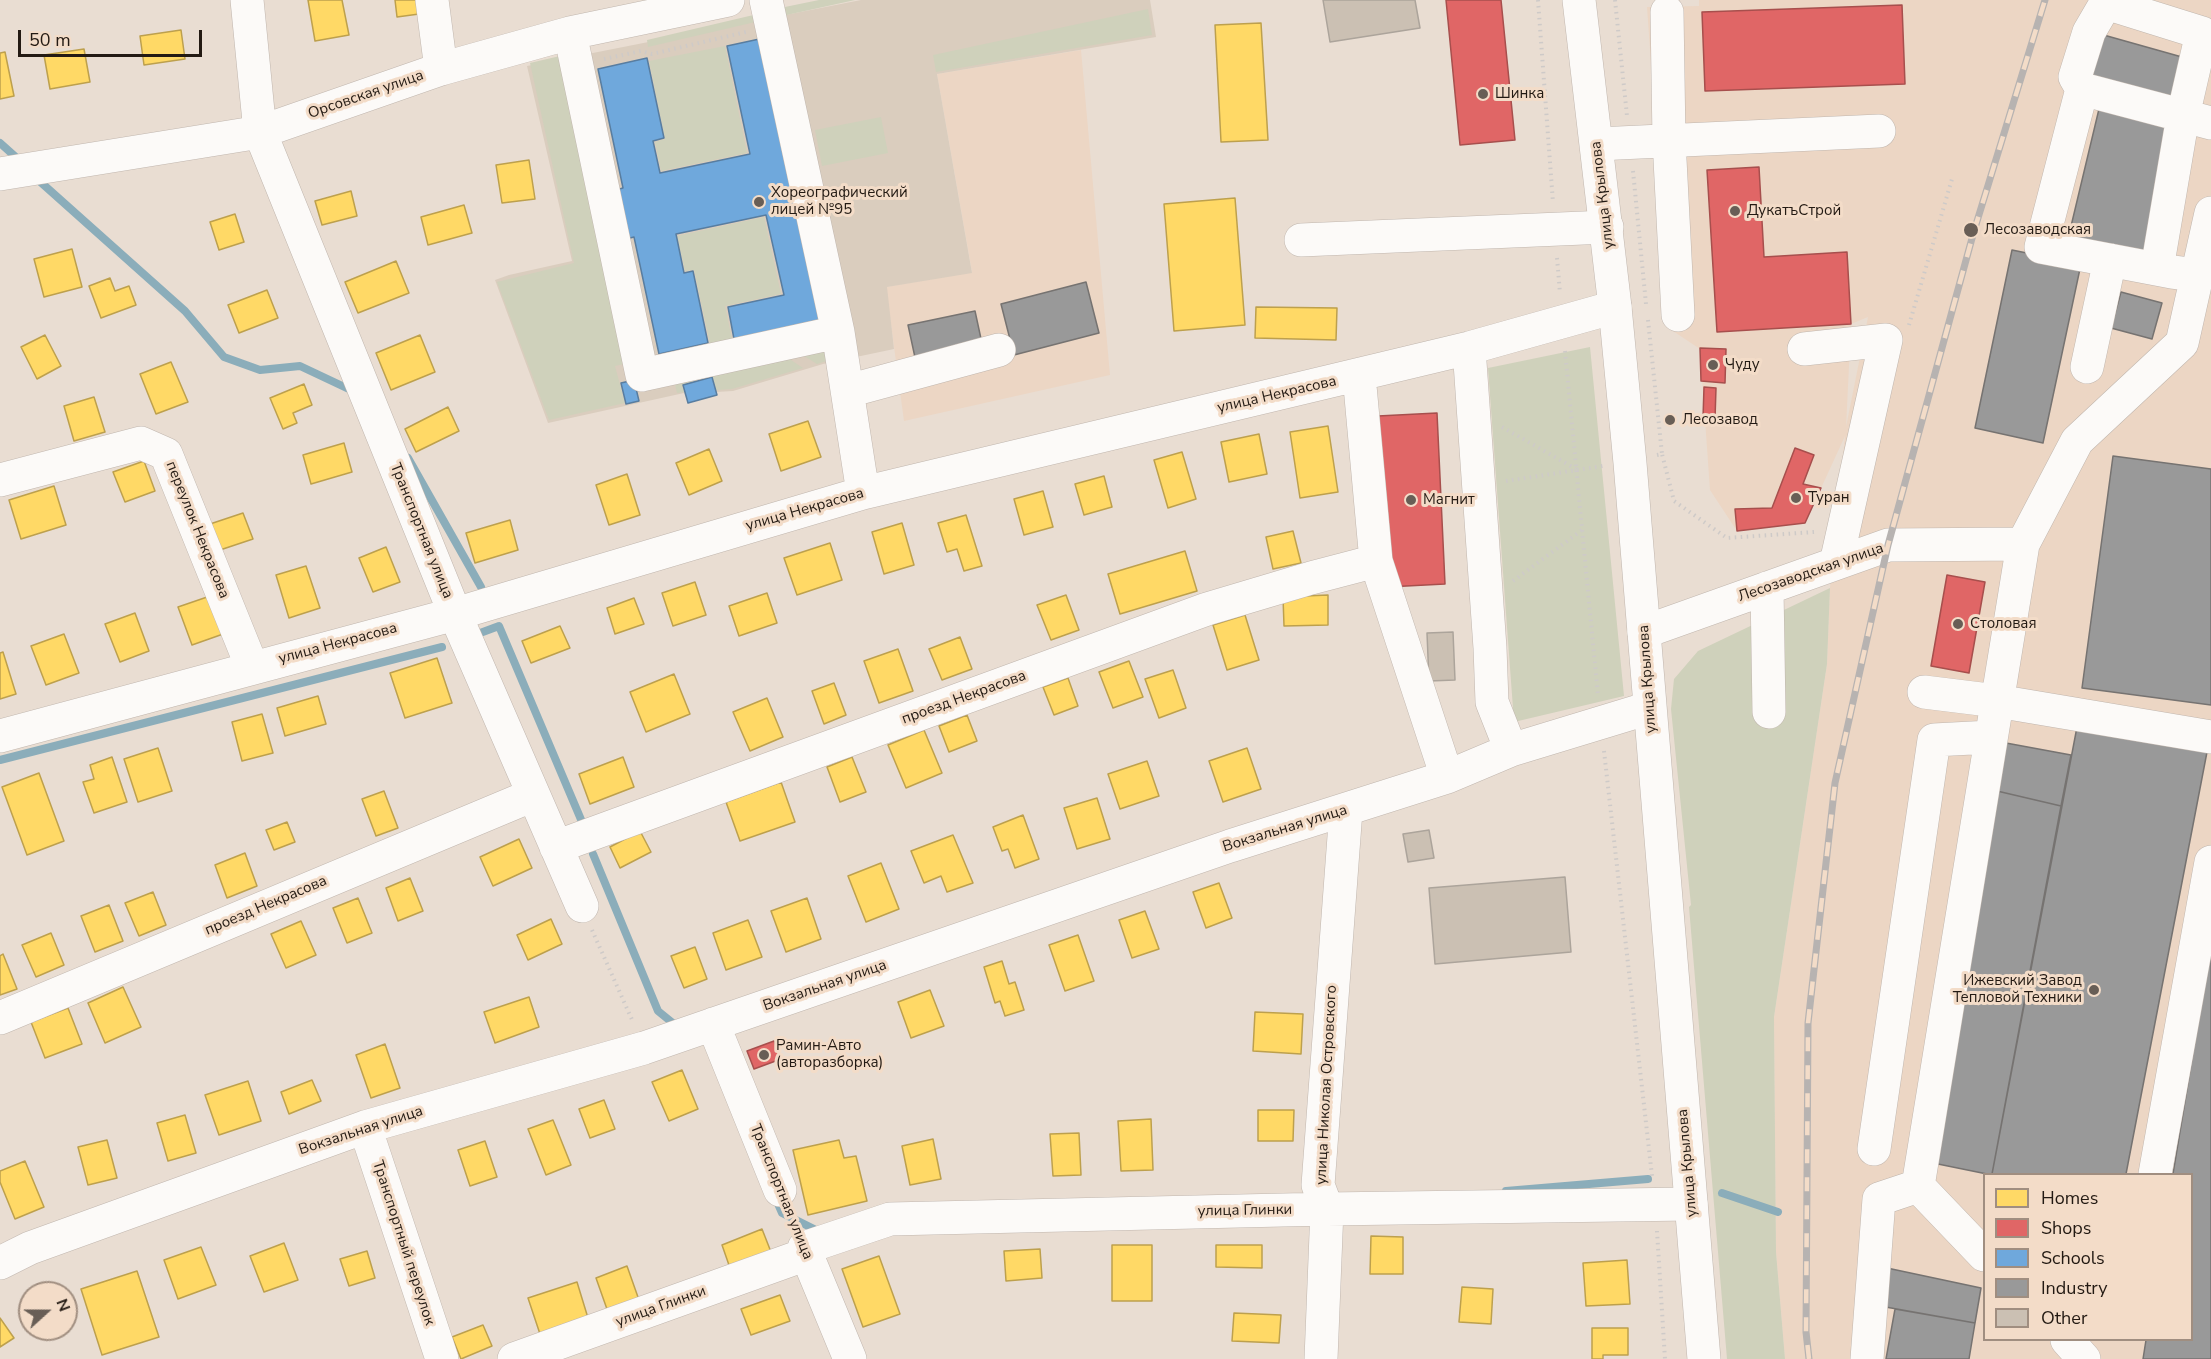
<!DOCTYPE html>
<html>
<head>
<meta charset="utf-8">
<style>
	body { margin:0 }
	#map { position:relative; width:2211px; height:1359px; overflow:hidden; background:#e9ddd2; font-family:"Nunito Sans",sans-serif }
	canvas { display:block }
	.legend { position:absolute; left:1983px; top:1173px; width:210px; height:168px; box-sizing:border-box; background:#f3dcc8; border:2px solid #a08e80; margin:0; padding:8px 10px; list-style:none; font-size:18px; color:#231a13 }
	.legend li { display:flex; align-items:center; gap:12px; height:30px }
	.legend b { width:30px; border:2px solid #a08e80 }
	.north { position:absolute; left:18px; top:1281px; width:60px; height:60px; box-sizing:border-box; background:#f3dcc8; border:2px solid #a08e80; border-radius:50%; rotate:69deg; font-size:16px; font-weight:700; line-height:24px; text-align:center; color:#231a13 }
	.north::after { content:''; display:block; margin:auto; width:21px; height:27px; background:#685e56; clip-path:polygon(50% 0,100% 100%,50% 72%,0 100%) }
	.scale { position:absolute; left:18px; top:30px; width:184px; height:27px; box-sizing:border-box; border:3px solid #231a13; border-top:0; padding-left:8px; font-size:18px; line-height:21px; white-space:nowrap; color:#231a13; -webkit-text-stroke:4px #f3dcc8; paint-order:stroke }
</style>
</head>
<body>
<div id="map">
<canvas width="2211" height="1359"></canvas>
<ul class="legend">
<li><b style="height:16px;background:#ffd966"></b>Homes</li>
<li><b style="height:16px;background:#e06666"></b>Shops</li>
<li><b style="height:16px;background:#6fa8dc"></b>Schools</li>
<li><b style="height:16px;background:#999"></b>Industry</li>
<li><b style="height:16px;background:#cbc0b3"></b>Other</li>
</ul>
<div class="north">N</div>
<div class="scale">50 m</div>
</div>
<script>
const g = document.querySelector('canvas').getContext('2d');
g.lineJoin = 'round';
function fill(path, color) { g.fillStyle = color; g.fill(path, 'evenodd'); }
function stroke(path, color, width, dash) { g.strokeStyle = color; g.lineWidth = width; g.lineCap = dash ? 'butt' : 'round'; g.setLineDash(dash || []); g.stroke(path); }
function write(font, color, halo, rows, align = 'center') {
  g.font = font + ' "Nunito Sans",sans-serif'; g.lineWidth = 6; g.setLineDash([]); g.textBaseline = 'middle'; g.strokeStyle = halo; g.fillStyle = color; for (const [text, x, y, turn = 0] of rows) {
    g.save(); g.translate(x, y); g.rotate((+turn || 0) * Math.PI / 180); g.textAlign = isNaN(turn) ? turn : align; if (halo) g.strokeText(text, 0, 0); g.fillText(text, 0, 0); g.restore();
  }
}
fill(new Path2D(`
	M 1699,0 L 2211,0 L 2211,1359 L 1785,1359 L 1776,1252 L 1774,1017 L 1827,664 L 1830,588 L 1845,436 L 1805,523 L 1737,531 L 1710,490 L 1700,349 L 1670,329 L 1647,7 L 1699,6 ZM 1868,317 L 1846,427 L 1846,428 L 1851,324 ZM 1984,1174 L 2192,1174 L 2192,1340 L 1984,1340 Z
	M 1081,50 L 1110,375 L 904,421 L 886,287 L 972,272 L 937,74 Z`), '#ecd6c4');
fill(new Path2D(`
	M 861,0 L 1150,0 L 1156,37 L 937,74 L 972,273 L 887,287 L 894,349 L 823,364 L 733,391 L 716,392 L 717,395 L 688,403 L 684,393 L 548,423 L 495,280 L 509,275 L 572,261 L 527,66 Z`), '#dacdbe');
fill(new Path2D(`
	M 819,0 L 855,0 L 782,16 L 780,8 Z
	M 1148,9 L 1152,35 L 936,72 L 933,55 Z
	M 762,13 L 764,20 L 648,47 L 647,40 Z
	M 725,46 L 747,153 L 661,171 L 655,142 L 665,139 L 649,61 Z
	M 560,56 L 628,363 L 615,366 L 625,403 L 549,420 L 497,282 L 574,263 L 530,63 Z
	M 881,117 L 888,153 L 822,166 L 815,130 Z
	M 764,217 L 781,294 L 725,306 L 732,339 L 710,344 L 694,270 L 685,271 L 677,236 Z
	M 836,342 L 839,357 L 817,364 L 796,351 Z
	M 1590,347 L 1624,696 L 1514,722 L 1488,368 Z
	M 785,356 L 803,368 L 732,389 L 716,390 L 711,376 L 682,385 L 684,392 L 677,393 L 674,380 Z
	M 1830,588 L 1827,664 L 1774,1017 L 1776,1252 L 1785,1359 L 1727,1359 L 1689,907 L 1691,905 L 1671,709 L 1674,679 L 1698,651 Z`), '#cfd1bb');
const homes = new Path2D(`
	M 308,0 L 342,0 L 349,35 L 315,41 Z
	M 395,0 L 417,0 L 419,14 L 397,17 Z
	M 1261,23 L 1268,140 L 1221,142 L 1215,25 Z
	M 181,30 L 185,59 L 144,65 L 140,36 Z
	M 84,49 L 90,82 L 50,89 L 44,55 Z
	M 5,52 L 14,96 L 0,99 L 0,53 Z
	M 529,160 L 535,199 L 502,203 L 496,165 Z
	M 351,191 L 357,216 L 322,225 L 315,201 Z
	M 1235,198 L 1245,325 L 1174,331 L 1164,204 Z
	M 464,205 L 472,233 L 428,245 L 421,217 Z
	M 235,214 L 244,242 L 219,250 L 210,222 Z
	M 72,249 L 82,287 L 44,297 L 34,259 Z
	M 396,261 L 409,293 L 358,313 L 345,282 Z
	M 110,278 L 115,291 L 129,286 L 136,305 L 101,318 L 89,286 Z
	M 267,290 L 278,318 L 239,333 L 228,305 Z
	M 1256,307 L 1337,308 L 1336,340 L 1255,338 Z
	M 45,335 L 61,366 L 37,379 L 21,347 Z
	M 420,335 L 435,372 L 391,390 L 376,353 Z
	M 171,362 L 188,402 L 156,414 L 140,374 Z
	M 304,384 L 312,405 L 293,413 L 297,423 L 283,429 L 270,398 Z
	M 94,397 L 105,432 L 74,441 L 64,406 Z
	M 448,407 L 459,431 L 416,452 L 405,429 Z
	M 808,421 L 821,457 L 781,471 L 769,434 Z
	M 1328,426 L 1338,492 L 1300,498 L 1290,432 Z
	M 1259,434 L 1267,474 L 1229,482 L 1221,442 Z
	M 344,443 L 352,472 L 311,484 L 303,455 Z
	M 709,449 L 722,481 L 689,495 L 676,463 Z
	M 1182,452 L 1196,499 L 1168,508 L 1154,460 Z
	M 144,461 L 155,491 L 125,502 L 113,472 Z
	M 627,474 L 640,515 L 609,525 L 596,485 Z
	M 1104,476 L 1112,507 L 1084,515 L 1075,484 Z
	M 54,486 L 66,525 L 21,539 L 9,500 Z
	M 1043,491 L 1053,527 L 1024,535 L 1014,499 Z
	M 243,513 L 253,539 L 220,550 L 210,524 Z
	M 966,515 L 982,566 L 964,571 L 957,549 L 947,552 L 938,523 Z
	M 510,520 L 518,550 L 475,563 L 466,533 Z
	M 902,523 L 914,565 L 884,574 L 872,532 Z
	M 1293,531 L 1301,563 L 1273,569 L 1266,537 Z
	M 830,543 L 842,580 L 797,595 L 784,558 Z
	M 386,547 L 400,582 L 373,592 L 359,558 Z
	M 1185,551 L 1197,591 L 1120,614 L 1108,574 Z
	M 306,566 L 320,608 L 289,618 L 276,575 Z
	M 695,582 L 706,615 L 673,626 L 662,593 Z
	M 767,593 L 777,623 L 739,636 L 729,606 Z
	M 213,595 L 226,633 L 192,645 L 178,607 Z
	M 1066,595 L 1079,630 L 1051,640 L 1037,605 Z
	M 1328,595 L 1328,625 L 1284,626 L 1283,597 Z
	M 634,598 L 644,624 L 615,634 L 607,608 Z
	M 135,613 L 149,651 L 120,662 L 105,624 Z
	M 1245,615 L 1259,660 L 1227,670 L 1213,625 Z
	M 560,626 L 570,648 L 531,663 L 522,641 Z
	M 64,634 L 79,673 L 46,685 L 31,646 Z
	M 960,637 L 972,669 L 942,680 L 929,649 Z
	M 898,649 L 913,691 L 879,703 L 864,661 Z
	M 3,652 L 16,694 L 0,699 L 0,653 Z
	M 437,658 L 452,703 L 405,718 L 390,673 Z
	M 1129,661 L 1143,697 L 1113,708 L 1099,672 Z
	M 1173,670 L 1186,708 L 1159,718 L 1145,679 Z
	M 674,674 L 690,714 L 646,732 L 630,692 Z
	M 1068,678 L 1078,706 L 1054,715 L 1043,687 Z
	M 834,683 L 846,715 L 824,724 L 812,691 Z
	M 318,696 L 326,724 L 285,736 L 277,708 Z
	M 767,698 L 783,737 L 750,751 L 733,712 Z
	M 262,714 L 273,753 L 242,761 L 232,722 Z
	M 967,715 L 977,741 L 949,752 L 939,726 Z
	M 924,730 L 942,773 L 906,788 L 888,745 Z
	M 158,748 L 172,791 L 138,802 L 124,759 Z
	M 1247,748 L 1261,789 L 1223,802 L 1209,761 Z
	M 112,757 L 127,802 L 94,813 L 83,782 L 94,779 L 90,765 Z
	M 623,757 L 634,787 L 590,804 L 579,774 Z
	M 852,757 L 866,792 L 840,802 L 827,767 Z
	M 1147,761 L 1159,796 L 1120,809 L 1108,774 Z
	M 39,773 L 64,841 L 27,855 L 2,787 Z
	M 781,782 L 795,822 L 740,841 L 726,802 Z
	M 384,791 L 398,828 L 376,836 L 362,799 Z
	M 1097,798 L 1110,839 L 1077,849 L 1064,808 Z
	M 1023,815 L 1039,859 L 1015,868 L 1008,849 L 1002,851 L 993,827 Z
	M 287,822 L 295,842 L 274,850 L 266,830 Z
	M 640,831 L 651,852 L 620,868 L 610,847 Z
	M 953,835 L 973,883 L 947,892 L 941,876 L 924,883 L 911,851 Z
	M 519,839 L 532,868 L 493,886 L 480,857 Z
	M 245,853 L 257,886 L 227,898 L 215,865 Z
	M 881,863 L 899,909 L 866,922 L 848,876 Z
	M 410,878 L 423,911 L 398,921 L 386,888 Z
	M 1219,883 L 1232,918 L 1206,928 L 1193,892 Z
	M 153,892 L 166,925 L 139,936 L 125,903 Z
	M 358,898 L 372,933 L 347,943 L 333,908 Z
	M 807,898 L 821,939 L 786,952 L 771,911 Z
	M 109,905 L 123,941 L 95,952 L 81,916 Z
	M 1145,911 L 1159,949 L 1132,958 L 1119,920 Z
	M 551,919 L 562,944 L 528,960 L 517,935 Z
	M 748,920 L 762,957 L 726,970 L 713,933 Z
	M 301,921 L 316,955 L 286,968 L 271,934 Z
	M 51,933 L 64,965 L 36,977 L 22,945 Z
	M 1078,935 L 1094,981 L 1065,991 L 1049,945 Z
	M 695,947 L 707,979 L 684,988 L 671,956 Z
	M 3,954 L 17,989 L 0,995 L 0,956 Z
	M 1002,961 L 1009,984 L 1015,982 L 1024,1010 L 1005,1016 L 1000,1001 L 995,1003 L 984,967 Z
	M 123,987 L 141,1027 L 105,1043 L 88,1003 Z
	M 930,990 L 944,1026 L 911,1038 L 898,1002 Z
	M 529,997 L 539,1027 L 495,1043 L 484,1012 Z
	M 68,1008 L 82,1044 L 45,1058 L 31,1022 Z
	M 1255,1012 L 1303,1014 L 1301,1054 L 1253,1051 Z
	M 385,1044 L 400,1088 L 371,1098 L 356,1055 Z
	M 682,1070 L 698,1109 L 669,1121 L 652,1082 Z
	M 312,1080 L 321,1101 L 289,1114 L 281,1092 Z
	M 248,1081 L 261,1121 L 219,1135 L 205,1095 Z
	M 604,1100 L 615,1129 L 590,1138 L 579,1109 Z
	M 1258,1110 L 1294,1110 L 1293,1141 L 1258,1141 Z
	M 185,1115 L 196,1153 L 168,1161 L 157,1123 Z
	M 1151,1119 L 1153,1170 L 1121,1171 L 1118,1121 Z
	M 553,1120 L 571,1165 L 546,1175 L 528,1129 Z
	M 1079,1133 L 1081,1175 L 1053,1176 L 1050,1134 Z
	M 933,1139 L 941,1179 L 910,1185 L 902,1146 Z
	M 107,1140 L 117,1178 L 88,1185 L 78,1147 Z
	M 839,1140 L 844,1158 L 856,1156 L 867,1201 L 808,1215 L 793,1150 Z
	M 485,1141 L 497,1177 L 470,1186 L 458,1150 Z
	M 25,1161 L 44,1207 L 15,1219 L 0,1182 L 0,1171 Z
	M 762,1229 L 771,1252 L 730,1268 L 722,1245 Z
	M 1371,1236 L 1403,1237 L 1403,1274 L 1370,1274 Z
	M 284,1243 L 298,1280 L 264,1292 L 250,1256 Z
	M 1112,1245 L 1152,1245 L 1152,1301 L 1112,1301 Z
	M 1216,1245 L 1262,1245 L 1262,1268 L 1216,1267 Z
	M 201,1247 L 216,1285 L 178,1299 L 164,1260 Z
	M 1040,1249 L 1042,1278 L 1006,1281 L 1004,1251 Z
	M 367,1251 L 375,1278 L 349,1286 L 340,1259 Z
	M 879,1256 L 900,1314 L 863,1327 L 842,1269 Z
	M 1627,1260 L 1630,1304 L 1586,1306 L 1583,1263 Z
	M 627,1266 L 639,1300 L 608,1312 L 596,1278 Z
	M 137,1271 L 159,1337 L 102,1355 L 81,1289 Z
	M 577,1282 L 588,1318 L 540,1334 L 528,1298 Z
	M 1462,1287 L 1493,1289 L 1491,1324 L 1459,1322 Z
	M 780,1295 L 790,1321 L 751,1335 L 741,1309 Z
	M 1234,1313 L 1281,1315 L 1279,1343 L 1232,1341 Z
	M 0,1318 L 14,1338 L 0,1347 Z
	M 483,1325 L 492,1346 L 461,1359 L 452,1337 Z
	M 1592,1328 L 1628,1328 L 1628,1355 L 1603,1355 L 1603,1359 L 1592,1359 Z`);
fill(homes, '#ffd966');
stroke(homes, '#bda04d', 1.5);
const shops = new Path2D(`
	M 1446,0 L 1501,0 L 1515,140 L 1460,145 Z
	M 1902,5 L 1905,84 L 1705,91 L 1702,12 Z
	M 1759,167 L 1764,257 L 1847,252 L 1851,324 L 1717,332 L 1707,170 Z
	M 1700,348 L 1726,349 L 1725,383 L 1701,381 Z
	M 1704,387 L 1716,388 L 1715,419 L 1703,418 Z
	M 1437,413 L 1445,584 L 1387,587 L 1378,416 Z
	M 1795,448 L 1814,455 L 1803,484 L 1821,488 L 1805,523 L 1737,531 L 1735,509 L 1772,508 Z
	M 1947,575 L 1985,582 L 1969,673 L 1931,666 Z
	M 774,1041 L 781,1059 L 754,1069 L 747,1051 Z`);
fill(shops, '#e06666');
stroke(shops, '#a74f4d', 1.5);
const schools = new Path2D(`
	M 764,38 L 824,319 L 734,339 L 728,307 L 784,295 L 766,215 L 676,234 L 684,273 L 693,271 L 708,343 L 659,354 L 634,237 L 622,240 L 612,191 L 623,188 L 598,69 L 647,58 L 664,138 L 653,141 L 660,173 L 750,154 L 727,46 Z
	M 712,377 L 717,395 L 688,403 L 683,385 Z
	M 634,380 L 639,401 L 626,404 L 621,383 Z`);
fill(schools, '#6fa8dc');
stroke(schools, '#587da0', 1.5);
const industry = new Path2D(`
	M 2093,32 L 2189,59 L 2177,103 L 2081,76 Z
	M 2099,109 L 2177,127 L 2145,261 L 2067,243 Z
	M 2012,250 L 2081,264 L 2043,443 L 1975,428 Z
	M 1086,282 L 1099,333 L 1014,355 L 1001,304 Z
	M 2121,292 L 2162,303 L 2152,339 L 2111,328 Z
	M 975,311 L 983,348 L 916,362 L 908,325 Z
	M 2113,456 L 2211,469 L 2211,705 L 2082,688 Z
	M 2077,727 L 2207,752 L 2126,1174 L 1992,1174 Z
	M 2006,743 L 2071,755 L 2061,806 L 1997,791 Z
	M 1997,791 L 2061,806 L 1992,1174 L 1987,1174 L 1933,1163 Z
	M 2211,944 L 2211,1359 L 2143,1359 L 2146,1340 L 2192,1340 L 2192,1174 L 2173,1174 Z
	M 1887,1268 L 1981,1288 L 1975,1323 L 1880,1306 Z
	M 1895,1309 L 1975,1323 L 1969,1359 L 1886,1359 Z`);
fill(industry, '#999');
stroke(industry, '#767371', 1.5);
stroke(new Path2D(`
	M 0,143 L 19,160
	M 36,178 L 185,311 L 224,357 L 260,370 L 300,366 L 353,391
	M 408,458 L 481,587
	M 472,636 L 499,626 L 585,829
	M 0,760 L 442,647
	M 593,854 L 658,1011 L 674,1024
	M 1506,1191 L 1648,1179
	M 1722,1193 L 1778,1212
	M 775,1197 L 782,1213 L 820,1232`), '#8badba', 8);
const building = new Path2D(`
	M 1323,0 L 1415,0 L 1420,28 L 1330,42 Z
	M 1453,632 L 1455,680 L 1429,681 L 1427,633 Z
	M 1429,830 L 1434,858 L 1408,862 L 1403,834 Z
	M 1565,877 L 1571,952 L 1435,964 L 1429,888 Z`);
fill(building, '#cbc0b3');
stroke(building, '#aca49b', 1.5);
const minor = new Path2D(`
	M 247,0 L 260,132 L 455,614 L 582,906
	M 432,0 L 441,69
	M 766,0 L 838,332 L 863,493
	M 1667,12 L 1669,140 L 1678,315
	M 570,33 L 642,375 L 838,332
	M 2082,89 L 2075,77 L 2089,32 L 2106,3 L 2202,33 L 2183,116 L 2157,269
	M 1597,144 L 1879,131
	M 0,174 L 260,132 L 441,69 L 570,33 L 728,0
	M 1301,240 L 1607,227
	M 2197,275 L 2172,272 L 2041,247 L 2082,89 L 2211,123
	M 1469,348 L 1490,648 L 1492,702 L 1511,750
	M 1804,349 L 1886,340 L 1836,563
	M 2087,367 L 2110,260
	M 1359,375 L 1376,561 L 1447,777
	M 848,391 L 999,350
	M 0,480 L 141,443 L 166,454 L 252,667
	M 1767,588 L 1769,712
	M 1644,632 L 1888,545 L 2023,544 L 2077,441 L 2182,343 L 2211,213
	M 1924,692 L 1997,701 L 2211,737
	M 0,736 L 455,614 L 863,493 L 1469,348 L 1615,307
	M 556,847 L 1207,609 L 1311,578 L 1376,561
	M 0,1018 L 533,795
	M 713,1024 L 780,1190
	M 365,1127 L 442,1359
	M 1874,1149 L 1934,740 L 1991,737
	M 2155,1174 L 2211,862
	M 1984,1255 L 1918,1186 L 2023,544
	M 0,1263 L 30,1248 L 365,1127 L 644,1048 L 1230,846 L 1447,777 L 1511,750 L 1649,708
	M 2067,1340 L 2084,1359
	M 514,1359 L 807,1254
	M 850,1359 L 804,1248 L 890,1219 L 1327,1209 L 1691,1204
	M 1321,1359 L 1327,1209 L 1318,1185 L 1346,810
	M 1867,1359 L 1879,1199 L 1918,1186`);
const major = new Path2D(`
	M 1579,0 L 1615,307 L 1630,463 L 1704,1359`);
stroke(minor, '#c0b6ae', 34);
stroke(major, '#c0b6ae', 34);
stroke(new Path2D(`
	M 1538,0 L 1553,203
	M 1615,0 L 1627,116
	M 604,59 L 641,51 L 652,54 L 746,32
	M 1633,171 L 1646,304
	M 1557,258 L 1560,293
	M 1648,320 L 1662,454
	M 1909,325 L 1952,179
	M 1565,351 L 1598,696
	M 1502,427 L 1576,469
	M 1657,455 L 1662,454 L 1674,501 L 1727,538 L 1814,532
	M 1506,481 L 1603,466
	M 1513,581 L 1582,530
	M 1604,751 L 1652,1176
	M 592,930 L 633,1022
	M 1657,1231 L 1665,1359`), '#cecac8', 4, [1.5, 4.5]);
stroke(minor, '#fcfaf8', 33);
stroke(major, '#fcfaf8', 33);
const rail = new Path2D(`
	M 1809,1359 L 1806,1332 L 1808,1023 L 1835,783 L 1888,545 L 1974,231 L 2045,0`);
stroke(rail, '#b7b3b1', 7);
stroke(rail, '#f3dcc8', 4.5, [14]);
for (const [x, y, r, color] of [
	[1483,94,6,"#685e56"],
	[759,202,6,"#685e56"],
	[1735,211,6,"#685e56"],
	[1971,230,8,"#685e56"],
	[1713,365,6,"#685e56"],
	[1670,420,6,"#685e56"],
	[1796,498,6,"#685e56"],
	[1411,500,6,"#685e56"],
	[1958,624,6,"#685e56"],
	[2094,990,6,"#685e56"],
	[764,1055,6,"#685e56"]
]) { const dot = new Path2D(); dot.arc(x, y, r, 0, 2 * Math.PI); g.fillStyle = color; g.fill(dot); stroke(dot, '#f3dcc8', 2); }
write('15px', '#231a13', '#f3dcc8', [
	["Шинка",1495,94],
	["Хореографический",771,193],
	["лицей №95",771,210],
	["ДукатъСтрой",1747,211],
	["Лесозаводская",1984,230],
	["Чуду",1725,365],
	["Лесозавод",1682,420],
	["Туран",1808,498],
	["Магнит",1423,500],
	["Столовая",1970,624],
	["Ижевский Завод",2082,981,"right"],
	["Тепловой Техники",2082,998,"right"],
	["Рамин-Авто",776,1046],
	["(авторазборка)",776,1063]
], 'left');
write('15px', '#231a13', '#f3dcc8', [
	["Орсовская улица",366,95,-19],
	["улица Крылова",1603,195,-97],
	["улица Некрасова",1277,395,-13],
	["улица Некрасова",805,510,-16],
	["переулок Некрасова",197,530,68],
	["Транспортная улица",421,531,68],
	["Лесозаводская улица",1811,573,-19],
	["улица Некрасова",338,644,-15],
	["улица Крылова",1648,679,-94],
	["проезд Некрасова",964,698,-20],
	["Вокзальная улица",1285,829,-17],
	["проезд Некрасова",266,906,-23],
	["Вокзальная улица",825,986,-19],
	["улица Николая Островского",1327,1085,-87],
	["Вокзальная улица",361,1131,-18],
	["улица Крылова",1688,1163,-95],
	["Транспортная улица",781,1192,68],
	["улица Глинки",1245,1211,-1],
	["Транспортный переулок",403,1243,72],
	["улица Глинки",661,1307,-20]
]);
</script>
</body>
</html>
